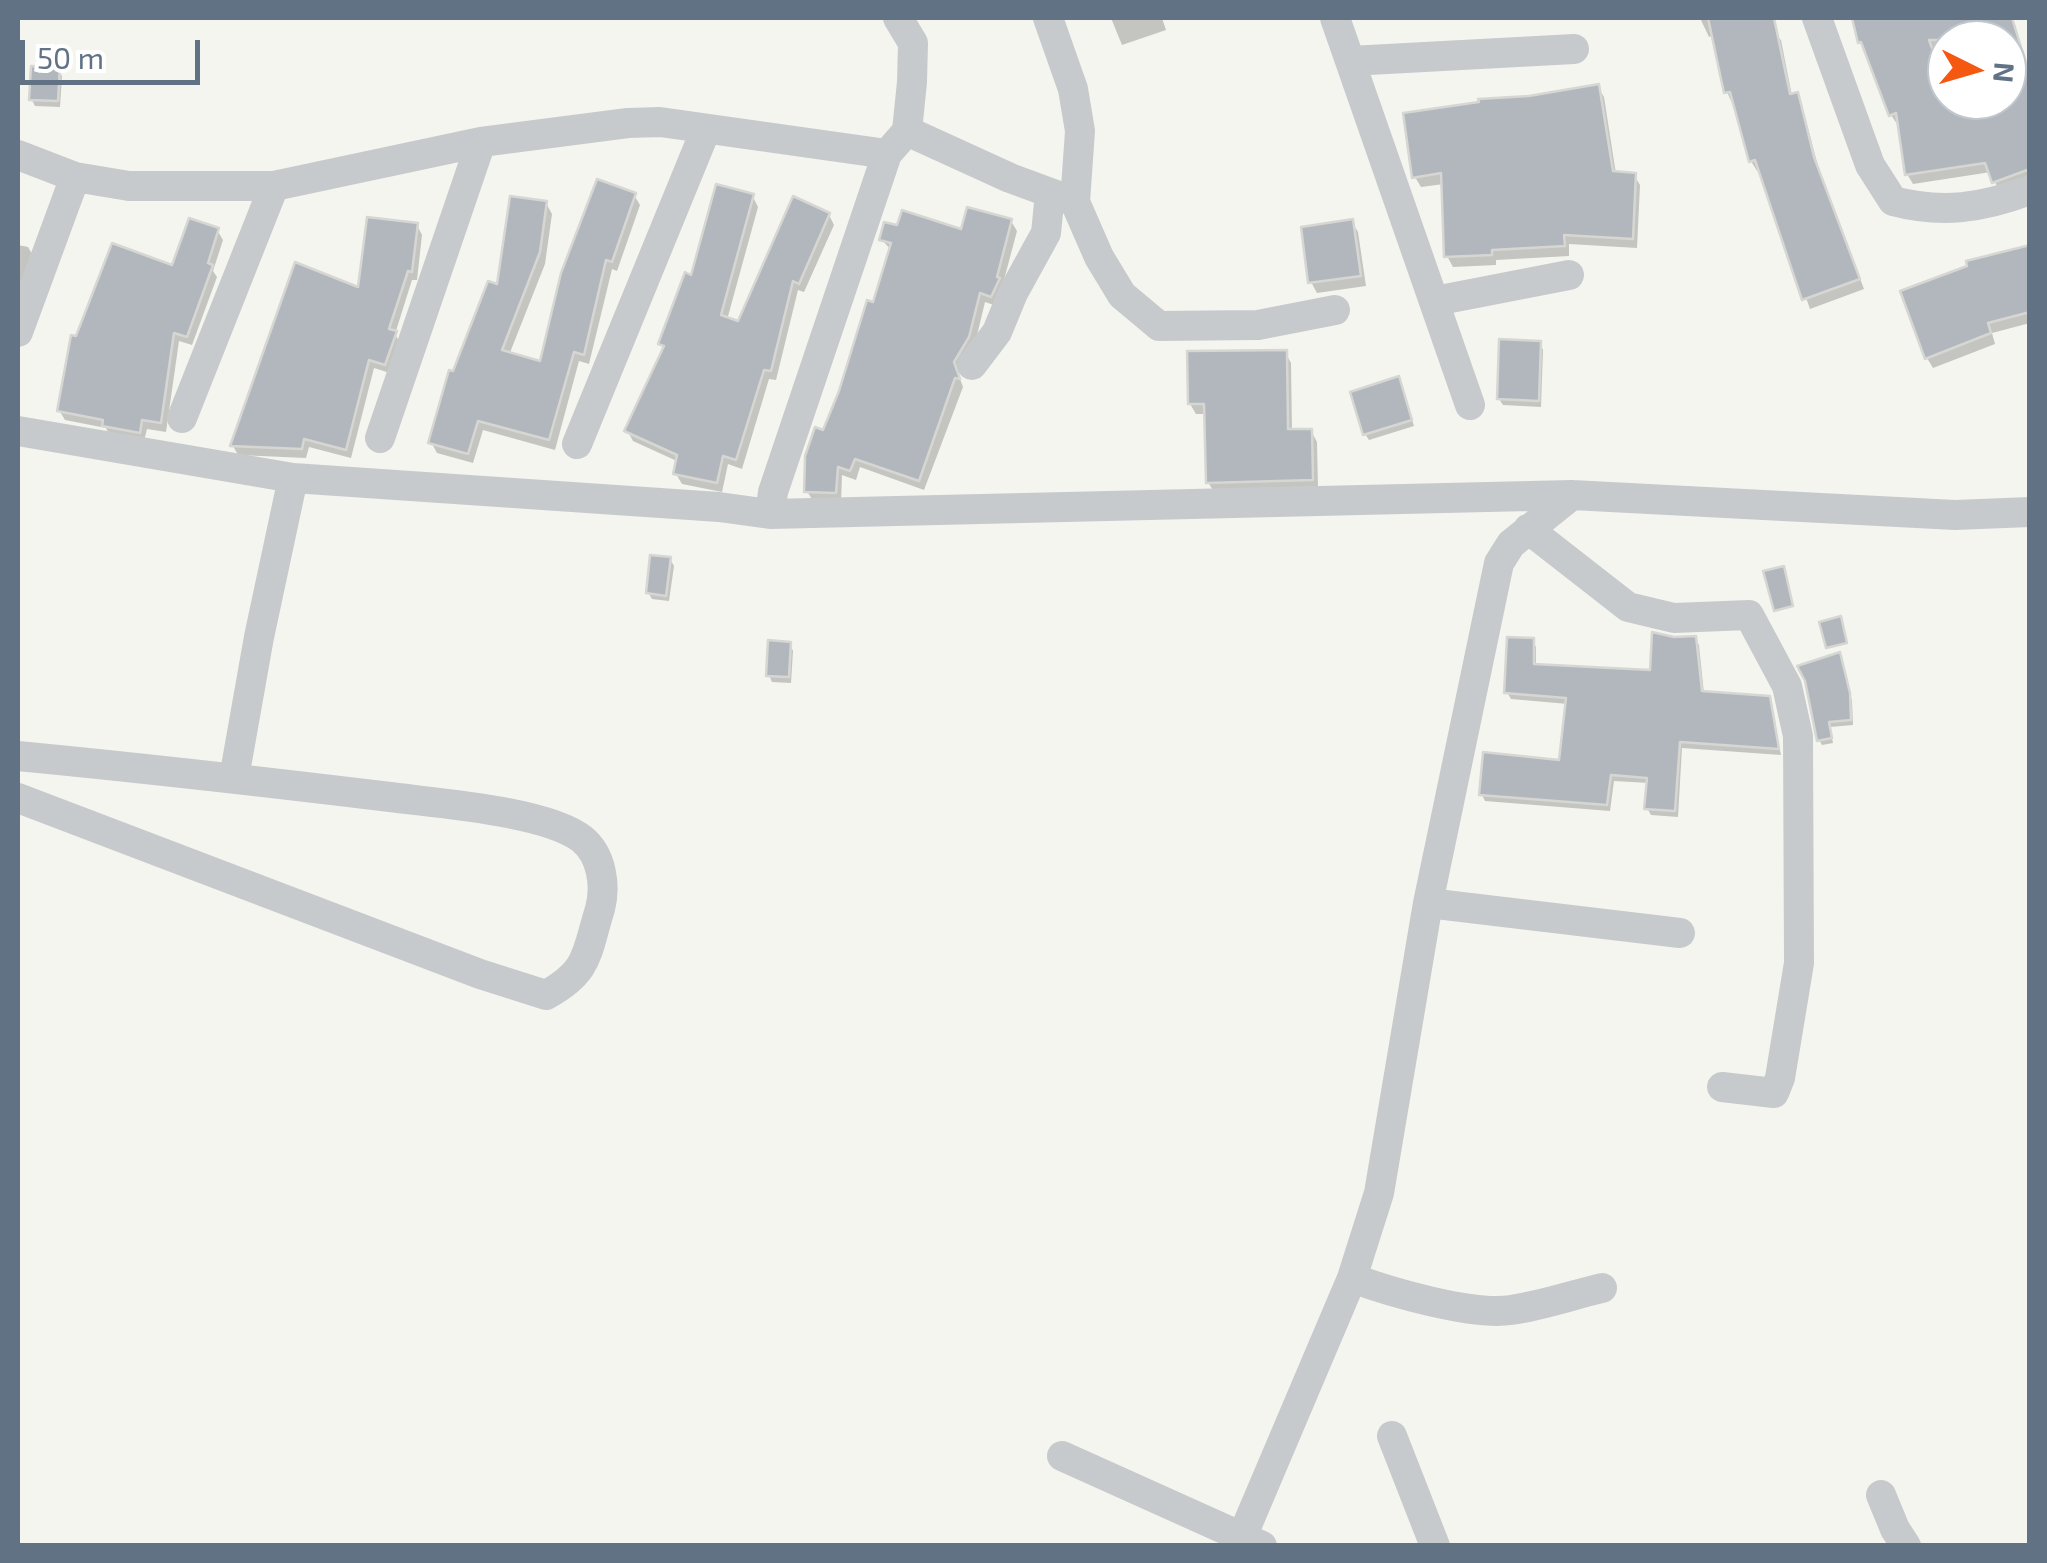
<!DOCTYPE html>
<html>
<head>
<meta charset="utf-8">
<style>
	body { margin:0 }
	#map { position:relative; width:2047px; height:1563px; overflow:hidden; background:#f5f5f0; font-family:"Exo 2",sans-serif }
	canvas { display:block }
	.frame { position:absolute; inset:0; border:20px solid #617285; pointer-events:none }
	.north { position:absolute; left:1927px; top:20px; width:100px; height:100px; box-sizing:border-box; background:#fff; border:2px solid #c0c7ce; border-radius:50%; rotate:95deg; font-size:28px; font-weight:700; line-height:40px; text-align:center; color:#617285 }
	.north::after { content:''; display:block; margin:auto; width:35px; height:45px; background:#f45811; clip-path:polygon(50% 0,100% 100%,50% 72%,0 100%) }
	.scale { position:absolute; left:20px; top:40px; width:180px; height:45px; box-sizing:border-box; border:5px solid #617285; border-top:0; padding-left:12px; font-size:30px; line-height:35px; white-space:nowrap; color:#617285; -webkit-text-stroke:8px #fff; paint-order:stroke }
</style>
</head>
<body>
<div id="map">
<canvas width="2047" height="1563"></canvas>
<div class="frame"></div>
<div class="north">N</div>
<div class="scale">50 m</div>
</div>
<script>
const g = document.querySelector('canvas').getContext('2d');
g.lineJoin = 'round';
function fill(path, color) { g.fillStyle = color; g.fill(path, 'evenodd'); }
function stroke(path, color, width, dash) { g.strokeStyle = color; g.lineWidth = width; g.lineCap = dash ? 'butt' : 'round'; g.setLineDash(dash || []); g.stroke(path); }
fill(new Path2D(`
	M 1111,18 L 1162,18 L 1166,30 L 1122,45 Z
	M 1700,18 L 1768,18 L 1772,31 L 1781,40 L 1792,96 L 1796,95 L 1802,105 L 1819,170 L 1864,289 L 1810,309 L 1761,170 L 1757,171 L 1751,161 L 1735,102 L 1732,103 L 1727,92 L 1714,35 L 1709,37 Z
	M 1855,18 L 2013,18 L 2030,76 L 2030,181 L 1999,191 L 1991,172 L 1913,184 L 1907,174 L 1900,123 L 1897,124 L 1891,115 L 1860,42 ZM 1947,40 L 2007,40 L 2007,100 L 1947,100 Z
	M 58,70 L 62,76 L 60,107 L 35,106 L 32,100 Z
	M 1598,87 L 1604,97 L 1616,174 L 1634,175 L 1640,185 L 1637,248 L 1569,244 L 1569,256 L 1496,260 L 1496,265 L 1453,267 L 1447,256 L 1444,184 L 1421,187 L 1415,177 L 1529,99 Z
	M 634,195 L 640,205 L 617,271 L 612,269 L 589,364 L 579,361 L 555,450 L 483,430 L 473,463 L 437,453 L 431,442 L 454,374 L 546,203 L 552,214 L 545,264 L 509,355 L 542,364 Z
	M 753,197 L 758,207 L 727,320 L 739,324 L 829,215 L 834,225 L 804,292 L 798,290 L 776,380 L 769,379 L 742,469 L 728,464 L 722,492 L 682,484 L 676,474 L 679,462 L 633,441 L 627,430 L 664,349 L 661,343 L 693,278 Z
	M 1011,221 L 1017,231 L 997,306 L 985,302 L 974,348 L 958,373 L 963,387 L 924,490 L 860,467 L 856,480 L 842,475 L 841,502 L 813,501 L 807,491 L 824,433 L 875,305 L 892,251 L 882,240 L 963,232 Z
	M 1352,222 L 1358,232 L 1366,286 L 1317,293 L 1311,282 Z
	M 417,225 L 422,235 L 417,280 L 412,280 L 395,334 L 400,343 L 390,373 L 374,368 L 351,458 L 309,447 L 306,458 L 238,455 L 233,446 Z
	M 217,230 L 223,240 L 213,271 L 217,277 L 192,345 L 179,341 L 166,432 L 147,429 L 144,441 L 110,436 L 106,428 L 65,420 L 59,410 L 78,339 L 173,269 Z
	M 18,245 L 28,247 L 32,254 L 18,293 Z
	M 2030,247 L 2030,323 L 1992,333 L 1995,344 L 1933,368 L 1927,358 Z
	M 1540,343 L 1543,350 L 1541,407 L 1503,405 L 1499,399 Z
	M 1285,352 L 1291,363 L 1292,432 L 1311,431 L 1317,442 L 1318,489 L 1214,492 L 1208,482 L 1207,414 L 1196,414 L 1190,404 Z
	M 1402,386 L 1414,426 L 1369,440 L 1365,434 Z
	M 670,559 L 674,566 L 669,601 L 652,599 L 648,592 Z
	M 1695,638 L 1699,645 L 1704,694 L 1769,698 L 1781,755 L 1682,748 L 1678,817 L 1651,815 L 1647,808 L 1649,783 L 1614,781 L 1610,811 L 1485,801 L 1482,795 L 1562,762 L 1568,704 L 1511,699 L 1507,692 L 1532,640 L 1536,647 L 1536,666 L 1653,672 L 1674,639 Z
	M 790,644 L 793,651 L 791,683 L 772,682 L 769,675 Z
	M 1839,655 L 1852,701 L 1853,725 L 1830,727 L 1833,743 L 1822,745 L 1819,740 Z`), '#0003');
const building = new Path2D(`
	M 1708,18 L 1774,18 L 1790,94 L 1798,92 L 1814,157 L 1860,279 L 1802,300 L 1755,160 L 1749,162 L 1730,92 L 1724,93 Z
	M 1852,18 L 2012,18 L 2030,76 L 2030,169 L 1992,183 L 1985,163 L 1905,175 L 1896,113 L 1889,116 L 1861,42 L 1858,43 ZM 1929,40 L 2007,40 L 2007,100 L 1947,100 L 1947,88 Z
	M 31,66 L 60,67 L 58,101 L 29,100 Z
	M 1599,84 L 1613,171 L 1636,173 L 1633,239 L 1564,235 L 1565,246 L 1492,250 L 1492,255 L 1444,257 L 1441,173 L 1412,178 L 1403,113 L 1479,102 L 1478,99 L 1529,96 Z
	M 597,179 L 636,193 L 612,262 L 606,260 L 584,355 L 574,352 L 549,440 L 478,421 L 468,454 L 428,443 L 449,370 L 453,371 L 488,281 L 497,284 L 510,196 L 547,201 L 540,252 L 502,350 L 540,361 L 561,273 Z
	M 716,184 L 754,194 L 721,315 L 738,321 L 793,196 L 830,213 L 799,284 L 793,281 L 771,371 L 764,370 L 736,460 L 723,456 L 717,483 L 673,474 L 677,455 L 624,431 L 664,346 L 658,344 L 685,272 L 691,275 Z
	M 967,207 L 1012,219 L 997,277 L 1000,278 L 991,297 L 980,293 L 969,337 L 954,362 L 960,379 L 955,378 L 919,481 L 855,459 L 850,471 L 838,467 L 836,493 L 804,492 L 805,456 L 815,427 L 823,430 L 839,391 L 867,300 L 873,302 L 891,243 L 879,240 L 884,222 L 897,225 L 902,210 L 961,229 Z
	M 367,217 L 418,223 L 412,272 L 408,271 L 389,329 L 397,331 L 385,365 L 369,360 L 346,450 L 304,439 L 302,449 L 230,446 L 295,262 L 358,287 Z
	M 189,218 L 219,228 L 208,263 L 213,265 L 187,337 L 174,333 L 161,423 L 142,420 L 140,433 L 102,426 L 103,420 L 57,411 L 71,335 L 76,336 L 112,243 L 172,265 Z
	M 1353,219 L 1361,276 L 1308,283 L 1301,227 Z
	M 2030,245 L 2030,312 L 1988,323 L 1991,333 L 1925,359 L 1900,291 L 1967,266 L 1966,261 Z
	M 1499,339 L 1541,341 L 1539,401 L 1497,399 Z
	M 1287,350 L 1288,429 L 1312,429 L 1313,480 L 1206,483 L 1204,404 L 1188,404 L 1187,351 Z
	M 1399,376 L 1412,420 L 1363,435 L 1350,392 Z
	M 650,555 L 671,557 L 666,596 L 646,593 Z
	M 1784,566 L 1793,606 L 1774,611 L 1763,571 Z
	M 1841,616 L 1847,643 L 1826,648 L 1819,622 Z
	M 1652,632 L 1674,637 L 1696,636 L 1702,691 L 1770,696 L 1779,749 L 1680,742 L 1675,811 L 1644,809 L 1647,778 L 1611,775 L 1607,805 L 1479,795 L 1483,752 L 1559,760 L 1566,698 L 1504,693 L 1507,637 L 1534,638 L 1534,664 L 1650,670 Z
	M 768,640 L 791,642 L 789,677 L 766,676 Z
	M 1840,652 L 1850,693 L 1851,720 L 1829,722 L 1832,738 L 1817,741 L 1805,681 L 1797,666 Z`);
fill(building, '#b1b7bd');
stroke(building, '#d6d6d3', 2.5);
stroke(new Path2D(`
	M 1048,18 L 1073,89 L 1080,131 L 1075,202
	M 1335,18 L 1470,405
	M 1817,18 L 1870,165 L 1893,201 C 1942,214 1982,208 2030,190
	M 1350,61 L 1574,49
	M 907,131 L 1010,178 L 1075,202 L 1099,257 L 1122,295 L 1159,326 L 1258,325 L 1335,310
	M 18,155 L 75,177 L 129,186 L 274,186 L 481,142 L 628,123 L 660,122 L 887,154 L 907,131 L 912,82 L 913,43 L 898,18
	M 1435,301 L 1569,275
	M 18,332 L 75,177
	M 972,365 L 997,332 L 1013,293 L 1046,233 L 1050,193
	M 182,418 L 274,186
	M 18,431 L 293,478 L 719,507 L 770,514 L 1572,495 L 1955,515 L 2030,512
	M 380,438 L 481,142
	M 577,444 L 706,129
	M 770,514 L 773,492 L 887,154
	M 1528,529 L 1628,607 L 1674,618 L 1749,615 L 1787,686 L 1798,736 L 1799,963 L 1780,1078 L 1774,1093 L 1722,1087
	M 18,756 C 142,768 266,782 390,797 C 436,803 547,811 582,839 C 602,855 606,886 600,909 C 586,953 590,971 546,995 L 480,974 L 18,798
	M 234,778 L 259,637 L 293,478
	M 1428,903 L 1680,933
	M 1352,1278 C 1390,1292 1472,1316 1511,1310 C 1541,1306 1572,1295 1602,1288
	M 1392,1436 L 1435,1546
	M 1062,1456 L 1262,1546
	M 1881,1495 L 1895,1529 L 1906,1546
	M 1242,1537 L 1352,1278 L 1379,1193 L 1428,903 L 1499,563 L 1511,544 L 1572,495`), '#c7cacd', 30);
</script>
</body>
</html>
